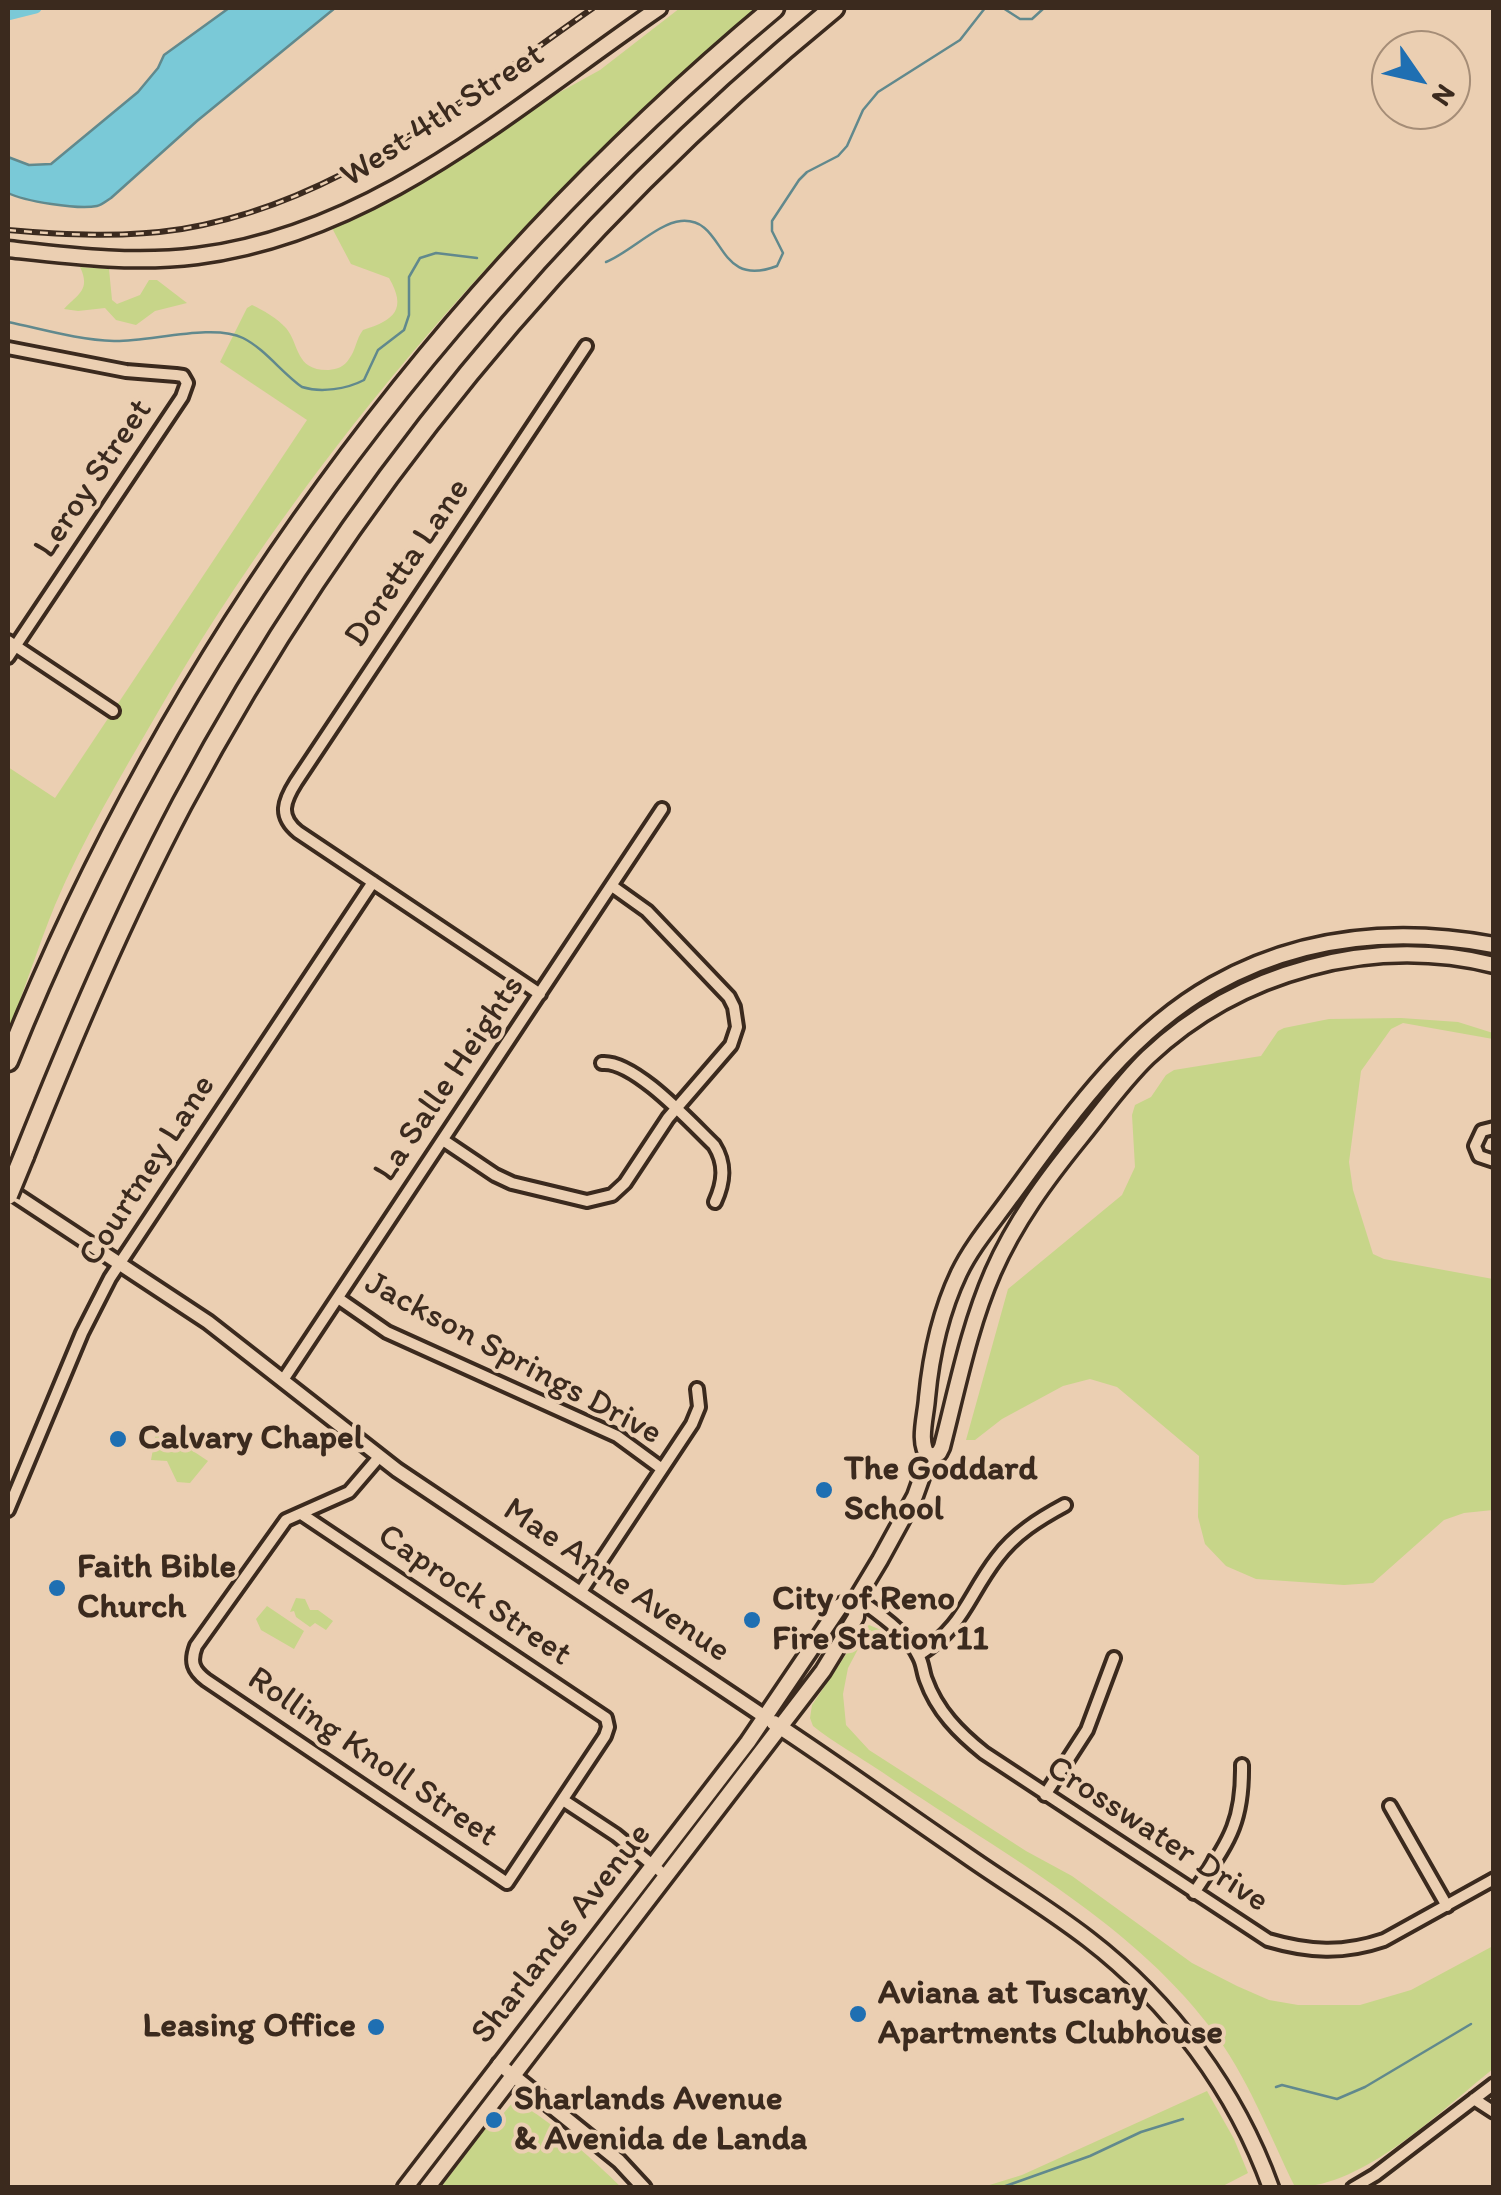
<!DOCTYPE html>
<html>
<head>
<meta charset="utf-8">
<style>
	body { margin:0 }
	#map { position:relative; width:1501px; height:2195px; overflow:hidden; background:#ebcfb2; font-family:Itim,sans-serif }
	canvas { display:block }
	.frame { position:absolute; inset:0; border:10px solid #3b2a1e; pointer-events:none }
	.north { position:absolute; left:1371px; top:30px; width:100px; height:100px; box-sizing:border-box; background:#ebcfb2; border:2px solid #a58d77; border-radius:50%; rotate:124deg; font-size:28px; font-weight:700; line-height:40px; text-align:center; color:#3b2a1e }
	.north::after { content:''; display:block; margin:auto; width:35px; height:45px; background:#1f6fb2; clip-path:polygon(50% 0,100% 100%,50% 72%,0 100%) }
</style>
</head>
<body>
<div id="map">
<canvas width="1501" height="2195"></canvas>
<div class="frame"></div>
<div class="north">N</div>
</div>
<script>
const g = document.querySelector('canvas').getContext('2d');
g.lineJoin = 'round';
function fill(path, color) { g.fillStyle = color; g.fill(path, 'evenodd'); }
function stroke(path, color, width, dash) { g.strokeStyle = color; g.lineWidth = width; g.lineCap = dash ? 'butt' : 'round'; g.setLineDash(dash || []); g.stroke(path); }
function write(font, color, halo, rows, align = 'center') {
  g.font = font + ' Itim,sans-serif'; g.lineWidth = 8; g.setLineDash([]); g.textBaseline = 'middle'; g.strokeStyle = halo; g.fillStyle = color; for (const [text, x, y, turn = 0] of rows) {
    g.save(); g.translate(x, y); g.rotate((+turn || 0) * Math.PI / 180); g.textAlign = isNaN(turn) ? turn : align; if (halo) g.strokeText(text, 0, 0); g.fillText(text, 0, 0); g.restore();
  }
}
fill(new Path2D(`
	M 680,8 L 757,8 C 521,210 314,443 158,712 C 122,774 83,839 55,905 C 38,947 24,991 8,1033 L 8,767 L 55,798 L 307,420 L 220,362 L 247,308 L 252,305 C 263,310 278,319 286,328 C 300,345 295,371 329,370 C 337,369 344,367 349,359 C 356,350 356,339 363,330 C 395,320 407,309 389,278 L 351,264 L 332,228 L 390,201 L 542,102 L 600,70 Z
	M 80,267 L 109,269 L 112,300 L 117,304 L 140,295 L 149,280 L 157,280 L 187,303 L 155,311 L 136,325 L 116,320 L 105,308 L 78,311 L 64,309 C 78,294 91,290 80,267 Z
	M 1401,1018 L 1458,1022 L 1493,1033 L 1493,1039 L 1403,1023 L 1391,1029 L 1361,1071 L 1349,1162 L 1353,1190 L 1373,1254 L 1384,1259 L 1493,1279 L 1493,1510 L 1464,1513 L 1444,1520 L 1373,1583 L 1344,1585 L 1256,1579 L 1226,1566 L 1205,1544 L 1198,1517 L 1199,1456 L 1117,1387 L 1090,1379 L 1063,1386 L 1002,1419 L 975,1440 L 966,1440 L 1008,1289 L 1122,1195 L 1135,1167 L 1132,1115 L 1135,1105 L 1151,1097 L 1166,1075 L 1174,1070 L 1261,1056 L 1278,1031 L 1284,1028 L 1329,1019 Z
	M 157,1427 L 208,1461 L 190,1483 L 177,1482 L 167,1461 L 151,1460 Z
	M 296,1598 L 305,1599 L 310,1610 L 318,1610 L 333,1621 L 326,1630 L 315,1623 L 310,1627 L 296,1617 L 294,1611 L 290,1612 Z
	M 267,1606 L 304,1631 L 294,1649 L 261,1630 L 256,1619 Z
	M 869,1625 L 881,1630 L 866,1634 L 848,1668 L 843,1694 L 846,1725 L 869,1750 L 1026,1851 L 1072,1876 L 1192,1963 L 1237,1986 L 1269,2000 L 1298,2005 L 1360,2005 L 1411,1990 L 1493,1946 L 1493,2069 C 1440,2111 1363,2188 1295,2187 C 1268,2132 1248,2077 1210,2027 C 1127,1918 994,1849 882,1772 C 860,1757 834,1743 813,1726 L 810,1718 L 812,1705 L 863,1629 Z
	M 1207,2091 L 1234,2139 L 1248,2173 L 1219,2188 L 983,2187 L 1022,2175 Z
	M 513,2102 C 537,2107 601,2167 621,2187 L 441,2187 L 489,2124 L 493,2126 Z`), '#c7d589');
const water = new Path2D(`
	M 229,8 L 335,8 L 197,121 L 111,198 C 106,201 102,205 97,206 C 78,210 24,201 8,193 L 8,157 L 29,165 L 51,164 L 138,92 L 158,68 L 164,55 Z`);
fill(water, '#7ac9d7');
stroke(water, '#61898d', 2.5);
stroke(new Path2D(`
	M 1003,8 L 1020,19 L 1032,19 L 1044,8
	M 606,262 C 629,253 658,223 681,221 C 727,217 714,290 777,266 L 783,253 L 772,231 L 772,221 L 799,180 L 807,172 L 838,156 L 847,146 L 863,110 L 878,92 L 960,40 L 985,8
	M 8,322 C 42,329 78,340 114,341 C 149,342 213,323 243,338 C 265,349 282,373 302,387 C 321,393 347,389 364,380 L 378,350 L 404,330 L 409,315 L 409,277 L 420,258 L 436,253 L 477,258
	M 1276,2087 L 1282,2085 L 1337,2099 L 1365,2087 L 1471,2024
	M 1000,2188 L 1090,2156 L 1141,2132 L 1183,2119`), '#61898d', 2.5);
stroke(new Path2D(`
	M 8,15 L 36,8`), '#7ac9d7', 11);
const minor = new Path2D(`
	M 8,348 L 126,371 L 176,375 L 183,376 L 187,383 L 182,397 L 8,657
	M 8,641 L 113,711
	M 540,994 L 298,832 C 278,816 284,801 296,782 L 586,346
	M 602,1063 C 634,1060 690,1122 714,1145 C 726,1164 724,1182 715,1202
	M 1494,1128 L 1482,1131 L 1475,1146 L 1479,1156 L 1494,1161
	M 443,1140 L 495,1175 L 512,1183 L 587,1201 L 612,1195 L 625,1183 L 668,1118 L 731,1045 L 737,1027 L 734,1007 L 729,997 L 647,911 L 612,886
	M 338,1298 L 387,1332 L 617,1436 L 662,1469
	M 283,1380 L 662,809
	M 8,1510 L 82,1333 L 110,1278 L 373,882
	M 303,1515 L 606,1718 L 608,1727 L 605,1736 L 507,1883 L 206,1680 C 193,1670 190,1662 196,1646 L 286,1520 L 349,1492 L 379,1457
	M 580,1593 L 692,1424 L 699,1407 L 697,1389
	M 857,1598 C 877,1613 908,1633 919,1657 C 923,1664 923,1673 926,1680 C 937,1711 959,1733 984,1753 L 1268,1940 C 1309,1952 1343,1954 1384,1940 L 1494,1879
	M 919,1655 C 965,1625 967,1597 997,1558 C 1015,1534 1039,1519 1065,1505
	M 1045,1795 L 1087,1730 L 1114,1658
	M 563,1800 L 616,1835 L 666,1876
	M 1390,1806 L 1447,1906
	M 1194,1893 C 1226,1844 1243,1827 1242,1765
	M 1474,2099 L 1494,2112
	M 1353,2188 L 1375,2175 L 1494,2084`);
const tertiary = new Path2D(`
	M 8,1190 L 208,1322 L 397,1470 L 765,1717
	M 499,2064 L 619,2161 L 644,2188`);
const secondary = new Path2D(`
	M 8,249 C 71,256 133,264 197,256 C 377,233 514,107 659,8
	M 929,1457 C 917,1443 926,1416 927,1398 C 931,1355 940,1313 959,1273 C 972,1246 992,1223 1010,1198 C 1068,1119 1126,1034 1213,985 C 1300,936 1397,927 1494,945
	M 774,1723 C 838,1765 900,1810 963,1853 C 1004,1882 1048,1908 1088,1939 C 1170,2002 1236,2090 1271,2188
	M 405,2188 L 748,1742 L 840,1606 L 857,1598 L 880,1560 L 915,1496 L 929,1457 L 939,1453 L 942,1447 C 957,1389 969,1327 993,1272 C 1015,1222 1046,1180 1080,1138 C 1102,1111 1123,1081 1148,1057 C 1239,971 1372,935 1494,965
	M 427,2188 L 823,1671 L 856,1617 L 857,1598`);
const motorway = new Path2D(`
	M 8,1061 C 172,653 436,290 774,8
	M 24,1156 C 72,1036 122,918 182,804 C 344,500 567,226 834,8`);
stroke(minor, '#3b2a1e', 18);
stroke(tertiary, '#3b2a1e', 20);
stroke(secondary, '#3b2a1e', 21);
stroke(motorway, '#3b2a1e', 25);
stroke(minor, '#ebcfb2', 10);
stroke(tertiary, '#ebcfb2', 12);
stroke(secondary, '#ebcfb2', 14);
stroke(motorway, '#ebcfb2', 18);
const rail = new Path2D(`
	M 8,230 C 66,235 124,238 182,229 C 341,203 465,97 593,8`);
stroke(rail, '#3b2a1e', 6);
stroke(rail, '#ebcfb2', 2.5, [8]);
const motorwayBridge = new Path2D(`
	M 8,1195 L 24,1156`);
stroke(motorwayBridge, '#3b2a1e', 25, []);
stroke(motorwayBridge, '#ebcfb2', 18);
for (const [x, y, r, color] of [
	[118,1439,10,"#1f6fb2"],
	[824,1490,10,"#1f6fb2"],
	[57,1588,10,"#1f6fb2"],
	[752,1620,10,"#1f6fb2"],
	[858,2014,10,"#1f6fb2"],
	[376,2027,10,"#1f6fb2"],
	[494,2120,10,"#1f6fb2"]
]) { const dot = new Path2D(); dot.arc(x, y, r, 0, 2 * Math.PI); g.fillStyle = color; g.fill(dot); stroke(dot, '#ebcfb2', 4); }
write('35px', '#3b2a1e', '#ebcfb2', [
	["West 4th Street",443,116,-33],
	["Leroy Street",94,479,-56],
	["Doretta Lane",408,563,-56],
	["La Salle Heights",450,1079,-56],
	["Courtney Lane",148,1171,-57],
	["Jackson Springs Drive",513,1359,28],
	["Mae Anne Avenue",616,1581,34],
	["Caprock Street",474,1596,34],
	["Rolling Knoll Street",372,1758,34],
	["Crosswater Drive",1157,1835,33],
	["Sharlands Avenue",562,1934,-52]
]);
write('bold 35px', '#3b2a1e', '#ebcfb2', [
	["Calvary Chapel",138,1439],
	["The Goddard",844,1470],
	["School",844,1510],
	["Faith Bible",77,1568],
	["Church",77,1608],
	["City of Reno",772,1600],
	["Fire Station 11",772,1640],
	["Aviana at Tuscany",878,1994],
	["Apartments Clubhouse",878,2034],
	["Leasing Office",356,2027,"right"],
	["Sharlands Avenue",514,2100],
	["& Avenida de Landa",514,2140]
], 'left');
</script>
</body>
</html>
